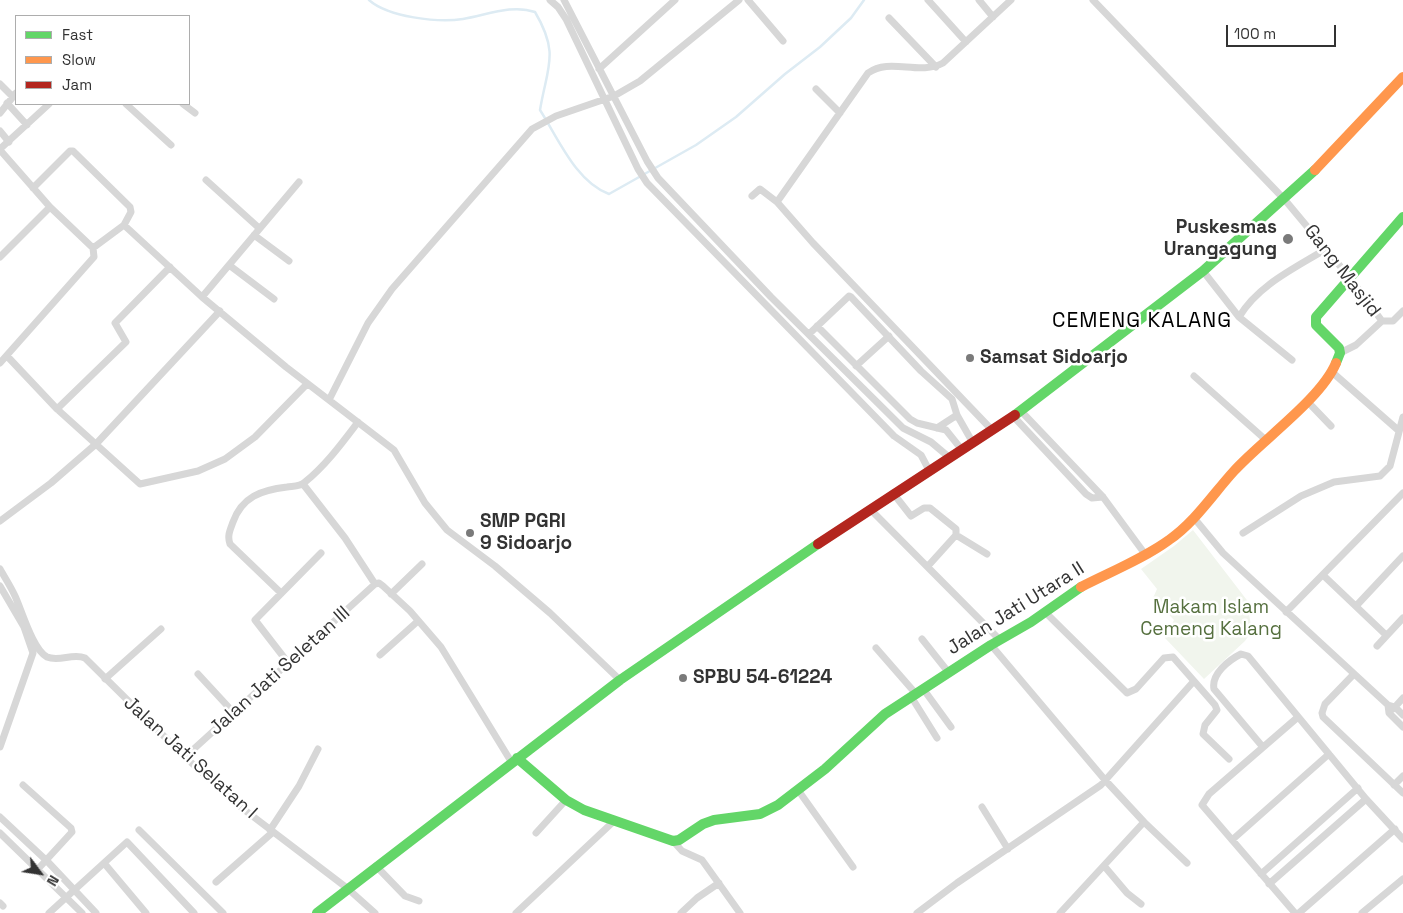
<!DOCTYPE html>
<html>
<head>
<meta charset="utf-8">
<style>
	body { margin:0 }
	#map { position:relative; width:1403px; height:913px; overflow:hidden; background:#fff; font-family:"Space Grotesk",sans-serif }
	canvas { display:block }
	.legend { position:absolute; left:15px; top:15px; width:175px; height:90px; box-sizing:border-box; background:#fff; border:1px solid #adadad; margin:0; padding:6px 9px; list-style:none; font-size:15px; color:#333 }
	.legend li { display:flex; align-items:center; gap:10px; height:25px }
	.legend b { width:25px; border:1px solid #adadad }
	.north { position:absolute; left:15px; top:848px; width:50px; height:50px; -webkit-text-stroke:4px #fff; paint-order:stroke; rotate:121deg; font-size:14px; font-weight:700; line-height:20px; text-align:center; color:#333 }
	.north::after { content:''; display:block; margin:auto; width:18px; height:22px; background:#333; clip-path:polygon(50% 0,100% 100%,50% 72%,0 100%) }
	.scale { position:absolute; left:1226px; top:25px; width:110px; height:22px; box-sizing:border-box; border:2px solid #333; border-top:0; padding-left:6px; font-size:15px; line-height:18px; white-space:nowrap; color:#333; -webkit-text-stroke:4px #fff; paint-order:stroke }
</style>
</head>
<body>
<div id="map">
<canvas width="1403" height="913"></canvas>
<ul class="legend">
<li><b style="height:6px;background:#63d668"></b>Fast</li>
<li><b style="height:6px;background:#ff974d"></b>Slow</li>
<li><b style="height:6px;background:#b3261e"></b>Jam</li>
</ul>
<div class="north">N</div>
<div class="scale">100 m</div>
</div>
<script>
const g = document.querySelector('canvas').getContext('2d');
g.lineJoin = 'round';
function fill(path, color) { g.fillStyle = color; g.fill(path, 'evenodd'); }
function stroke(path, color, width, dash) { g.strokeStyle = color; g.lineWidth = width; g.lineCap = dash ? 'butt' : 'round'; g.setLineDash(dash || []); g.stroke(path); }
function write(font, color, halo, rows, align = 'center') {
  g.font = font + ' "Space Grotesk",sans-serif'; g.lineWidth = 5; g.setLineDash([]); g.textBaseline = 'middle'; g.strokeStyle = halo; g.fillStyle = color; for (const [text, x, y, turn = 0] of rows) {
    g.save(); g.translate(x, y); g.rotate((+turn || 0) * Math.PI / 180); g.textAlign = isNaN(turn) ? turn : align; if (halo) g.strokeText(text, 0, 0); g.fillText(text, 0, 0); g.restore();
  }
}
fill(new Path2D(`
	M 1193,530 L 1253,608 L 1249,614 L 1252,631 L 1245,641 L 1204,679 L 1165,638 L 1174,620 L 1153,598 L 1157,589 L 1141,569 L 1174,546 Z`), '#f1f5ed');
stroke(new Path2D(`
	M 369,0 C 388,17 438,23 463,19 C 487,15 512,4 535,12 C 560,54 547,67 540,110 C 558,138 576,182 609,194 L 696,145 L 736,117 L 785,74 L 820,47 L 851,18 L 864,0`), '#ddebf3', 2.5);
stroke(new Path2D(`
	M 550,0 L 558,7 L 566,19 L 638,169 L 647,183 L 894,436 L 921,455 L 930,472
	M 564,0 L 647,161 L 658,178 L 771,297 L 903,428 L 931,442 L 950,458
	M 748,0 L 783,41
	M 928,0 L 966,42
	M 979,0 L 993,17
	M 1093,0 L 1285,200 L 1350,278 L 1382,321 L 1393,321 L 1403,311
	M 889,18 L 936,67
	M 599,69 L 675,0
	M 0,84 L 13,97
	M 816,89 L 840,113
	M 7,103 L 27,125
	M 126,104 L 171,145
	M 183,104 L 195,113
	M 0,113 L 16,93
	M 0,131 L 9,142
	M 0,149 L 49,104
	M 0,150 L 50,207 L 93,248
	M 206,180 L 259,228
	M 752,196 L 760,189 L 777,202 L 813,243 L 992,430
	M 777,202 L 868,73 C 890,57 919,76 943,63 L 1011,0
	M 124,225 L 202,297 L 286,367 L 394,450 L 425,503 L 447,530 L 495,566 L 550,613 L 620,680
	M 254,235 L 289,261
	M 0,257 L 50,207
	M 229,265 L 274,299
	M 1203,271 L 1239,317 L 1292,360
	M 202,297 L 299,182
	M 1239,317 C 1258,285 1295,268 1326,249
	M 817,326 L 910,419 L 917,423 L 946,430 L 962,450
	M 809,334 L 849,296 L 851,297 L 921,371 L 952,399 L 957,415 L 973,443
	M 1340,353 L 1356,345 L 1382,321
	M 7,356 L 57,409 L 140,484 L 198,471 L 225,459 L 255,437 L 307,384
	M 0,363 L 94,257 L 93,248 L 124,225 L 131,212 L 130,207 L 73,151 L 70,151 L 33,188
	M 856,366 L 889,336
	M 1332,372 L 1398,430
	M 1194,376 L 1267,441
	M 329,400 L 368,323 L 392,289 L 532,129 L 556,116 L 614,96 L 640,81 L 739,0
	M 1307,401 L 1331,426
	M 57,409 L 126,342 L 115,323 L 170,267
	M 1020,410 L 1103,497 L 1145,554
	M 1013,416 L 1086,494 L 1092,498 L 1103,497
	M 937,428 L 957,415
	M 303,484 L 345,538 L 375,584
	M 893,493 L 911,516 L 924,508 L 930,508 L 956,529 L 956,535 L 987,554
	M 870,509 L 1000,640
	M 1194,518 L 1223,553 L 1388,705
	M 0,521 L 51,483 L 96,444 L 220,311
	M 1243,533 L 1301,496 L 1334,482 L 1380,476 L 1390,466 L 1403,417
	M 928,566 L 956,535
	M 0,569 C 5,578 11,587 15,596 C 22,611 33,650 47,657 C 59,662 73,653 85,658 L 185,757 L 238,805 L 347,888 L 375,913
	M 1324,576 L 1386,635
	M 375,584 L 379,583 L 383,586 L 410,611 L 441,647 L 512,763
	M 0,586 L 24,627 L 33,653 L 0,747
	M 281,593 L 230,544 C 227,536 230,530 233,522 C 242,497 261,490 287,487 C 293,486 300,487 305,482 C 326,465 342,443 358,422
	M 391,594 L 422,564
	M 1357,605 L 1403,556
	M 1045,612 L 1127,693 L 1136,689 L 1164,658 L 1173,657 L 1215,705 L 1217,710 L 1205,725 L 1203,734 L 1229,759
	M 1286,612 L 1403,493
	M 922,639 L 949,673
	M 991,645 L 1105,780 L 1144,822
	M 1377,646 L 1403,618
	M 876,648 L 917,695
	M 380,655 L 418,621
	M 289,664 L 255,620 L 321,553
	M 198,674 L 234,713
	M 1353,675 L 1325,704 L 1322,713 L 1323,717 L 1403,793
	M 105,679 L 161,629
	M 924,690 L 951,727
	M 912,698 L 937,738
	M 1393,709 L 1403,698
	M 1403,715 L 1395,707 L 1388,705 L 1389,713 L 1403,727
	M 1262,746 L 1214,689 C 1211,674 1229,660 1241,654 L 1248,656 L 1366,799 L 1403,839
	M 185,757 L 375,584
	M 23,785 L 71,828 L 72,832 L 38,869
	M 1394,785 L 1403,776
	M 798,790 L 853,867
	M 982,807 L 1008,849
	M 0,817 L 47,861 L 96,913
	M 139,830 L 223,913
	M 270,830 L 299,786 L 318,749
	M 0,833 L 82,913
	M 536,833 L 566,800
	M 1232,840 L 1329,754
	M 673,841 L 682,851 L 702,860 L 740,913
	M 104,863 L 146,913
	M 376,866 L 405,896 L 419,901
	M 1105,867 L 1127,893 L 1141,904
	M 1261,874 L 1358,788
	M 216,882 L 273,832
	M 1269,884 L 1366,799
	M 0,903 L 3,906
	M 49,913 L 127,842 L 194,913
	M 516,913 L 614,821
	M 681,913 L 697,898 L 719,883
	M 917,913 L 957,883 L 1101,785 L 1194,681
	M 1060,913 L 1144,822 L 1187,863
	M 1295,913 L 1202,805 L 1209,794 L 1298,717
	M 1299,913 L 1395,829
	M 1362,913 L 1403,879`), '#d7d7d7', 7);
stroke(new Path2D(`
	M 1336,363 L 1340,353 L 1339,348 L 1316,325 L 1316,317 L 1403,217
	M 1015,415 L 1203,271 L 1315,170
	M 517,758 L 566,800 L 584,810 L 673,841 L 679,840 L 703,824 L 714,820 L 760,814 L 778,805 L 825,769 L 885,714 L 991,645 L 1031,622 L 1081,587
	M 317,913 L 620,680 L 818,544`), '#63d668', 10);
stroke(new Path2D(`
	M 1315,170 L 1403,77
	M 1081,587 C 1110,572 1143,559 1169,540 C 1195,522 1213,494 1234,471 C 1261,441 1321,399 1336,363`), '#ff974d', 10);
stroke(new Path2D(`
	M 818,544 L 1015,415`), '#b3261e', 10);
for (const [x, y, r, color] of [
	[1288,239,6,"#7a7a7a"],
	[970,358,5,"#7a7a7a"],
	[470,533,5,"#7a7a7a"],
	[683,678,5,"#7a7a7a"]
]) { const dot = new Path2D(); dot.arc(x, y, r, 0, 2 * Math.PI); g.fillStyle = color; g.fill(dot); stroke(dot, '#fff', 2); }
write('bold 19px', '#333', '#fff', [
	["Puskesmas",1277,228,"right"],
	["Urangagung",1277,250,"right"],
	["Samsat Sidoarjo",980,358],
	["SMP PGRI",480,522],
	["9 Sidoarjo",480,544],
	["SPBU 54-61224",693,678]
], 'left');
write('19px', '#333', '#fff', [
	["Gang Masjid",1342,271,52],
	["Jalan Jati Utara II",1016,609,-32],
	["Jalan Jati Seletan III",280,671,-42],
	["Jalan Jati Selatan I",190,758,42]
]);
write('19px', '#56703f', '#fff', [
	["Makam Islam",1211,608],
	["Cemeng Kalang",1211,630]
]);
g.letterSpacing = '1px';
write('21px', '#000', '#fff', [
	["CEMENG KALANG",1142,321]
]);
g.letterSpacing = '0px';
</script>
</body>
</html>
